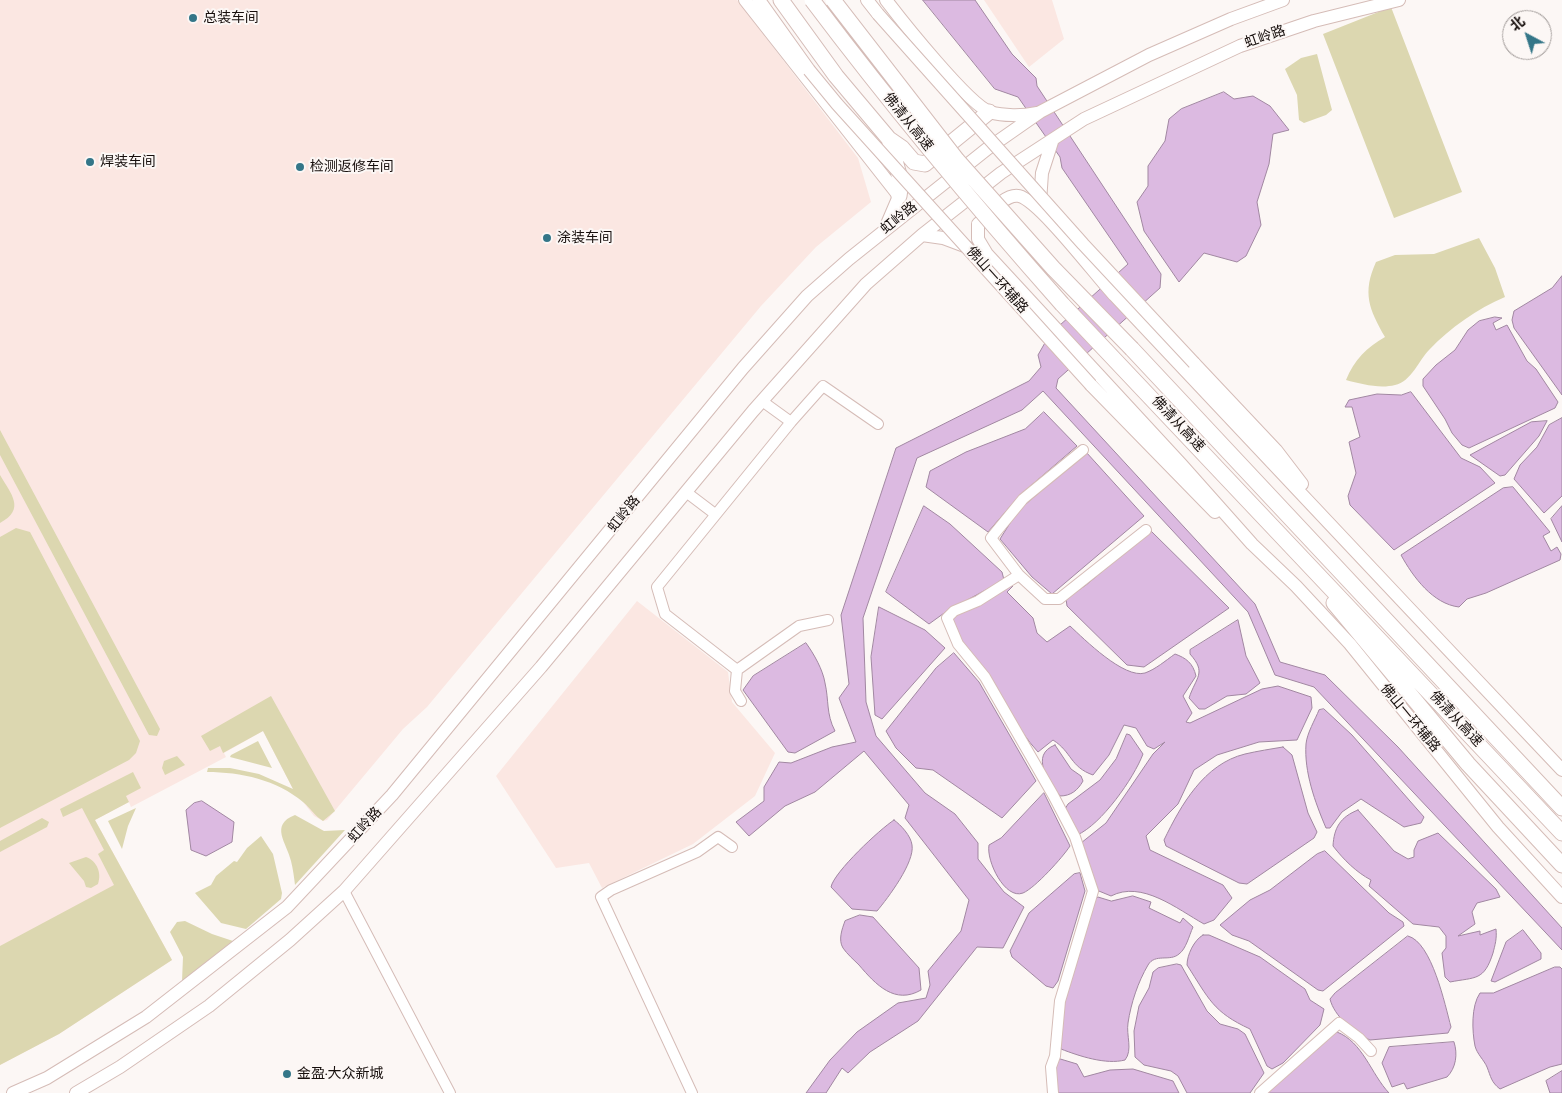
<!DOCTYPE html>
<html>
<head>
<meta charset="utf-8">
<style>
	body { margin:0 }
	#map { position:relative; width:1562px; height:1093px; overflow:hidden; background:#fcf7f5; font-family:Karla,"Noto Sans SC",sans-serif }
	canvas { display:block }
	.north { position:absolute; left:1502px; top:10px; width:50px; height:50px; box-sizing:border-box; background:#fcf7f5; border:1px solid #a09a98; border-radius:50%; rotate:320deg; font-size:14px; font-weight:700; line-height:20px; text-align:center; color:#170f0d }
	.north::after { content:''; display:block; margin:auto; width:18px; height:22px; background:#347688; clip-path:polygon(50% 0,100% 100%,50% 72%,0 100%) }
</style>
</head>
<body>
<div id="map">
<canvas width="1562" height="1093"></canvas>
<div class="north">北</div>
</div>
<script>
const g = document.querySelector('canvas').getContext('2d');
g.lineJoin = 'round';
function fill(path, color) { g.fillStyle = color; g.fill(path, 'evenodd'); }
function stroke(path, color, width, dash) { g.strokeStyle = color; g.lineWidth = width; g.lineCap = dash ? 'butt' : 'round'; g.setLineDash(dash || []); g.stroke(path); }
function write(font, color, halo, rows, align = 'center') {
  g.font = font + ' Karla,"Noto Sans SC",sans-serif'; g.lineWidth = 4; g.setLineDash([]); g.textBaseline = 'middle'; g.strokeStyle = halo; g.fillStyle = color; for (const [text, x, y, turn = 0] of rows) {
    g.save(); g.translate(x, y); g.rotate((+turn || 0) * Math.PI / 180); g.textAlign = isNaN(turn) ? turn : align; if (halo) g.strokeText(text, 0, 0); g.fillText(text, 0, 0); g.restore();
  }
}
fill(new Path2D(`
	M 0,0 L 737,0 L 858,158 L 871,202 L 816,247 L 761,306 L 427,707 L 403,729 L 327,820 L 323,821 L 314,816 L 293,789 L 263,731 L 224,753 L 226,757 L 131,807 L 129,802 L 95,820 L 172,960 L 59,1034 L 0,1065 Z
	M 984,0 L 1052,0 L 1064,39 L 1029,67 Z
	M 637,601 L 728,672 L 732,702 L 775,753 L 755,796 L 693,844 L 602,888 L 589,863 L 556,868 L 496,776 Z`), '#fbe7e2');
fill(new Path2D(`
	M 1391,7 L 1462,192 L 1394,218 L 1323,34 Z
	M 1317,54 L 1332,110 L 1326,115 L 1304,123 L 1299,120 L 1297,95 L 1285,69 L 1301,58 Z
	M 1479,238 L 1495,268 L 1505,297 C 1477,309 1451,327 1429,350 C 1419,360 1411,382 1395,385 C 1380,389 1361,384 1346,380 C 1354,360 1367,347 1385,337 C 1369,309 1362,293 1376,262 L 1395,255 L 1434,254 Z
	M 0,430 L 160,729 L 157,736 L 149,735 L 0,455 Z
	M 0,475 C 11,494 26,509 0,523 Z
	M 16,528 L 30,532 L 140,741 L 136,753 L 129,760 L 0,828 L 0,537 Z
	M 271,696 L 335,811 L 323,821 C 315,816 311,809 303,802 C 277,780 241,772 207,772 L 208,768 L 230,768 L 259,774 L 293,789 L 263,731 L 223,753 L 220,746 L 210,751 L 201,736 Z
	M 258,741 L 272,768 L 230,757 L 231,755 Z
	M 177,756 L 185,765 L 165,775 L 162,768 L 164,761 Z
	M 133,772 L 141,788 L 126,796 L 129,802 L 95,820 L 172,960 L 59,1034 L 0,1065 L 0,946 L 114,885 L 98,854 L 104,850 L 82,808 L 63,817 L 60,809 Z
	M 136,808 L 128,826 L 122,849 L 108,821 Z
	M 295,815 L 324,831 L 345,830 L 295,885 C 294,877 293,869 291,861 C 287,843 269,825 295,815 Z
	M 42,818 L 49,822 L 47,827 L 0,852 L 0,841 Z
	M 261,836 L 273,854 L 282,893 L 281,899 L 246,929 L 221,923 L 195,893 L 211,885 L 216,876 L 234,861 L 237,862 L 247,848 Z
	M 86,857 C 97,861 102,873 98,884 L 91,888 L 86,887 L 84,881 L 69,863 Z
	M 185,921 L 212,934 L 233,941 L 182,981 L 183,957 L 170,932 L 177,922 Z`), '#dcd7b0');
const water = new Path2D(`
	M 923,0 L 975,0 L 1012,54 L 1036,78 L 1037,86 L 1161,274 L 1160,288 L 1058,379 L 1056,388 L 1255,604 L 1280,662 L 1325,675 L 1398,747 L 1562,928 L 1562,950 L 1314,687 L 1275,675 L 1248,612 L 1043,391 L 1022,410 L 917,458 L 863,618 L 866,702 L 876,736 L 925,793 L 955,814 L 978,843 L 978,859 L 1004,892 L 1024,907 L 1003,948 L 977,947 L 918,1021 L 870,1052 L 848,1073 L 842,1068 L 826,1093 L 806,1093 L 830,1060 L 857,1032 L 898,1003 L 926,998 L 930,985 L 928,971 L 961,931 L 969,900 L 905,818 L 909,805 L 864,751 L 815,792 L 785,806 L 749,836 L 736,822 L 764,801 L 764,787 L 779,762 L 791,763 L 832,747 L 856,742 L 839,698 L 849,684 L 841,615 L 896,448 L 1029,381 L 1041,367 L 1038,355 L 1050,334 L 1128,264 L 1062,168 L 1060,157 L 1018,97 L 995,89 Z
	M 1224,92 L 1234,99 L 1253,96 L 1270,106 L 1289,130 L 1273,134 L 1269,164 L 1257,202 L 1261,225 L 1246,256 L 1237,262 L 1204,253 L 1179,282 L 1144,231 L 1137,202 L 1148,186 L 1148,166 L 1165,141 L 1169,119 L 1181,109 Z
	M 1562,276 L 1562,395 L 1514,328 L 1512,320 L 1514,311 L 1552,288 Z
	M 1495,317 L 1502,318 L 1493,323 L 1496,330 L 1507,325 L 1527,361 L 1536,369 L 1558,402 L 1555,408 L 1469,448 L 1462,445 L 1452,433 L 1445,419 L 1423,386 L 1423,379 L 1436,365 L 1455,350 L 1468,330 L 1479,321 Z
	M 1411,392 L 1461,458 L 1480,467 L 1495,483 L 1394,550 L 1350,505 L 1348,496 L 1356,473 L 1349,442 L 1360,437 L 1352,407 L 1345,407 L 1349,400 L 1377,394 L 1401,395 Z
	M 1044,412 L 1077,446 L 1020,495 L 988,532 L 926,487 L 930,471 L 966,452 L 1025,429 Z
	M 1562,418 L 1562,496 L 1544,513 L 1514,479 L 1520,465 L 1537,447 L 1549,425 Z
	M 1547,421 L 1539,436 L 1505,475 L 1500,476 L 1470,455 L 1531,422 Z
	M 1086,452 L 1144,516 L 1052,594 L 1032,577 L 1000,539 L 1017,512 Z
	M 1513,487 L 1550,532 L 1543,536 L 1551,551 L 1557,547 L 1561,554 L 1560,560 L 1486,593 L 1467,599 L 1459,607 C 1433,604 1413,577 1401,555 L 1503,488 Z
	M 924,506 L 950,524 L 1002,572 L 1004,580 L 947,611 L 929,624 L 886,592 Z
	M 1562,506 L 1562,542 L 1551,519 Z
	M 1151,531 L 1229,608 L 1144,667 L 1127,665 L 1067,606 L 1066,599 L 1086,585 Z
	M 1007,586 L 1013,586 L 1007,592 L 1033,618 L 1037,633 L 1047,642 L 1070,626 C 1084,639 1124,679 1145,673 C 1156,669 1165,661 1175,654 C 1186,658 1193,663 1196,676 L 1183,696 L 1192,713 L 1186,722 L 1190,723 L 1262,689 L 1278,686 L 1311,697 L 1312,708 L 1297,740 L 1259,742 L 1217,755 L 1194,770 L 1178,804 L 1146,836 L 1150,850 L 1223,885 L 1232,898 L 1214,920 L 1204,924 C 1177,909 1142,880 1111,896 L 1094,889 L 1081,843 L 1106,823 L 1153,754 L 1165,742 L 1154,749 L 1147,746 L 1136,728 L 1124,725 L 1109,755 L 1093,775 C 1070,767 1072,752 1053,740 L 1038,752 C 1016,728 1003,698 984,672 C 971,653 959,642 950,620 L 955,613 L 980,605 Z
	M 879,607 L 925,630 L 945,648 L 882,719 L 875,715 L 871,657 Z
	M 1238,620 L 1246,656 L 1260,683 L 1246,694 L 1227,696 L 1205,709 L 1199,709 L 1189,698 C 1196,677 1207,673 1190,654 L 1190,650 Z
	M 806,643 C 814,654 823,670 825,683 C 829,700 826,714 835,731 L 795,753 L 788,752 L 743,690 L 753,676 Z
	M 954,653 L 979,682 L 1036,781 L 1002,818 L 933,770 L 916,768 L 896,748 L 886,731 L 936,668 Z
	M 1324,709 L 1352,735 L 1424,817 L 1421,823 L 1404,827 L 1361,799 L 1342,812 L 1330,828 L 1326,828 C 1315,802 1304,772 1306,744 C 1307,733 1315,720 1319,710 Z
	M 1127,734 L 1130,735 L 1143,754 C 1134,778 1101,825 1077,835 L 1065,809 L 1068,804 L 1100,780 L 1116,759 Z
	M 1055,745 L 1071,769 L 1081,776 L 1083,781 C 1078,790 1071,796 1060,796 C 1049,782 1029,755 1055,745 Z
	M 1283,747 L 1292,755 L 1308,813 L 1317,832 L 1314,838 L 1247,884 L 1239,883 L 1166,846 L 1164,840 C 1181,805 1204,764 1245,754 C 1258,751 1271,749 1283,747 Z
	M 1044,793 L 1070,846 C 1063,857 1035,888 1023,893 C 1005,900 986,861 989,845 L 1001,838 Z
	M 202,801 L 234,822 L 232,842 L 206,856 L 191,850 L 186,810 L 194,803 Z
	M 1358,810 L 1394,851 L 1408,859 L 1414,857 L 1414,850 L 1418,841 L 1438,833 L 1496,889 L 1500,897 L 1477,903 L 1472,912 L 1475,924 L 1458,936 L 1480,931 L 1480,935 L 1496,929 C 1497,939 1495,945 1493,953 C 1484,981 1476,977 1450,982 L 1445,977 L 1442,953 L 1446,948 L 1446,936 L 1439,927 L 1413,924 L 1369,886 L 1371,880 C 1356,872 1344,860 1333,846 C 1334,828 1340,817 1358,810 Z
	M 894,820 C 901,825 911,836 912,845 C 915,862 888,898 877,911 L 852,909 L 831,887 C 834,872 880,829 894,820 Z
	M 1325,851 L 1389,913 L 1403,922 L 1404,926 L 1323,991 L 1318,990 L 1249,941 L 1232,935 L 1220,925 L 1250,900 L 1270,890 L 1317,854 Z
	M 1080,873 L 1085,891 L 1058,981 L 1053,988 L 1046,986 L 1012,957 L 1010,951 L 1029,913 L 1074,874 Z
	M 1133,896 L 1151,902 L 1149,908 L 1180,923 L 1183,918 L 1193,927 C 1189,936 1186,949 1179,954 C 1170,962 1155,953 1148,965 C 1138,982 1131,1003 1128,1023 C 1126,1035 1133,1050 1125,1060 C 1106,1065 1079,1056 1061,1049 C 1049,1017 1084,933 1094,899 L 1098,897 L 1111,901 Z
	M 860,915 L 873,917 L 919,968 L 921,990 C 895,1005 876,985 859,965 C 854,960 847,954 843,948 C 838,940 842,929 845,921 Z
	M 1523,930 L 1541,953 L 1541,959 L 1495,982 L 1491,981 L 1506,942 Z
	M 1203,935 L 1209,935 L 1260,957 L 1305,989 L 1310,1000 L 1324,1009 L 1320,1025 L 1283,1063 L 1272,1069 L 1267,1066 L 1250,1029 C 1213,1012 1209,999 1187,965 C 1187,955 1194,940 1203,935 Z
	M 1408,936 C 1432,942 1445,1005 1451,1027 L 1448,1033 L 1370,1040 C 1354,1033 1334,1016 1330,999 L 1335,993 Z
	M 1177,964 L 1181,965 L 1207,1011 L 1220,1024 L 1238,1029 L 1245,1034 L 1264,1073 L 1250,1093 L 1187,1093 L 1178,1076 L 1171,1071 L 1144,1065 L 1135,1057 L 1134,1031 L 1139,1006 L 1149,988 L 1153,972 L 1158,968 Z
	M 1555,967 L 1560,967 L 1562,969 L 1562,1064 L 1550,1067 L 1500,1089 C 1491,1082 1491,1077 1487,1067 C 1484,1060 1477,1054 1475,1046 C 1472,1031 1471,1006 1480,993 L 1493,993 Z
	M 1337,1032 C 1363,1042 1371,1074 1389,1093 L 1266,1093 L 1324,1040 Z
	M 1454,1042 C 1458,1054 1456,1068 1447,1077 L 1407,1089 L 1404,1083 L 1392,1087 L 1382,1063 L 1389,1047 Z
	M 1057,1058 L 1077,1064 L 1084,1077 L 1110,1070 L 1133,1069 L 1173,1081 L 1179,1093 L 1057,1093 L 1055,1060 Z
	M 1562,1071 L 1562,1093 L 1550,1093 L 1546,1081 Z`);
fill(water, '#dcbae1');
stroke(water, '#a187a1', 1);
const minor = new Path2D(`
	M 762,401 L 791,422
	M 686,492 L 715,514
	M 1019,575 L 991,538 L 1023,499 L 1083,450
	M 828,620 L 799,626 L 737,670 L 665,614 L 657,587 L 791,422 L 823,386 L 878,424
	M 737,670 L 735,691 L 741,701
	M 344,891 L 450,1093
	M 692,1093 L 601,897 L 611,890 L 697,852 L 718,837 L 732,847
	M 1053,1093 L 1051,1067 L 1055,1056 L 1060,1001 L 1093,891 L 1075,837 L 1053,795 L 985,677 L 958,644 L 947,618 L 954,611 L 978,601 L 1019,575 L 1045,599 L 1059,599 L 1146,530
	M 1260,1093 L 1339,1023 L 1359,1038 L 1371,1051`);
const major = new Path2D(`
	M 745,0 L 899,196 L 887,224
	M 759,0 L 809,70
	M 867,0 L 878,14
	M 886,0 C 902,21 969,105 990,112 C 1003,116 1023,116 1036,113
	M 1040,202 L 1042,173 L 1052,142
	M 922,235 L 943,238 L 967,247
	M 1194,363 L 1276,450 L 1302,484
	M 1091,385 L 1215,512
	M 1562,770 C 1413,612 1263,455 1115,296 C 1097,277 1040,201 1019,196 C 1005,193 988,215 978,224 L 978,239 L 987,254 L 1181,464 L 1252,544 L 1296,586 L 1350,644 L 1498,827 L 1562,897
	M 13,1093 L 47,1078 L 146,1017 L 287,907 L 392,795 L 743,368 L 807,296 L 849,259 L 987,149 L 1040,112 L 1149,55 L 1231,19 L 1283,0
	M 76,1093 L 120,1067 L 209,1006 L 290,940 L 344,891 L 541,667 L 753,411 L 866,284 L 922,235 L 1001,173 L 1084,119 L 1240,46 L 1314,21 L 1399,0`);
const highway = new Path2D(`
	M 781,0 L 836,76 L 889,139 L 902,148 L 914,162 L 925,164 L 989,112
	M 889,139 L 901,182 L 899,196
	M 1062,304 L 1562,833
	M 1132,349 L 1562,808
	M 1334,603 L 1468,764 L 1562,865`);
stroke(minor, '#d5bcb7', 12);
stroke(major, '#d5bcb7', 14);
stroke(highway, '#d5bcb7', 17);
stroke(minor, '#fff', 10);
stroke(major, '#fff', 12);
stroke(highway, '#fff', 15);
const majorBridge = new Path2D(`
	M 878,14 L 1083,244 L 1194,363
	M 809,70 L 837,104 L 1091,385`);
const highwayBridge = new Path2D(`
	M 812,0 C 891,105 975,206 1062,304
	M 833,0 L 957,160 L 1053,268 L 1132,349`);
stroke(majorBridge, '#d5bcb7', 14, []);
stroke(highwayBridge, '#d5bcb7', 17, []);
stroke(majorBridge, '#fff', 12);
stroke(highwayBridge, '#fff', 15);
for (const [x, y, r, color] of [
	[193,18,5,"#347688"],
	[90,162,5,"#347688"],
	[300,167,5,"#347688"],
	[547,238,5,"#347688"],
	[287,1074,5,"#347688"]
]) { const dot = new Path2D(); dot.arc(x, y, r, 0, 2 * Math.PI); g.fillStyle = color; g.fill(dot); stroke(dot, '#fcf7f5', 2); }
write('14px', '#170f0d', '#fcf7f5', [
	["总装车间",203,18],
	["焊装车间",100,162],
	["检测返修车间",310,167],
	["涂装车间",557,238],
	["金盈·大众新城",297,1074]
], 'left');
write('14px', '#170f0d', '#fcf7f5', [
	["虹岭路",1265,37,-19],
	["佛清从高速",908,122,51],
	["虹岭路",899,218,-39],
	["佛山一环辅路",997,280,48],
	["佛清从高速",1178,424,47],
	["虹岭路",624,514,-51],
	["佛山一环辅路",1410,718,50],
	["佛清从高速",1456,719,47],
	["虹岭路",365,825,-48]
]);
</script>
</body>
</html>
